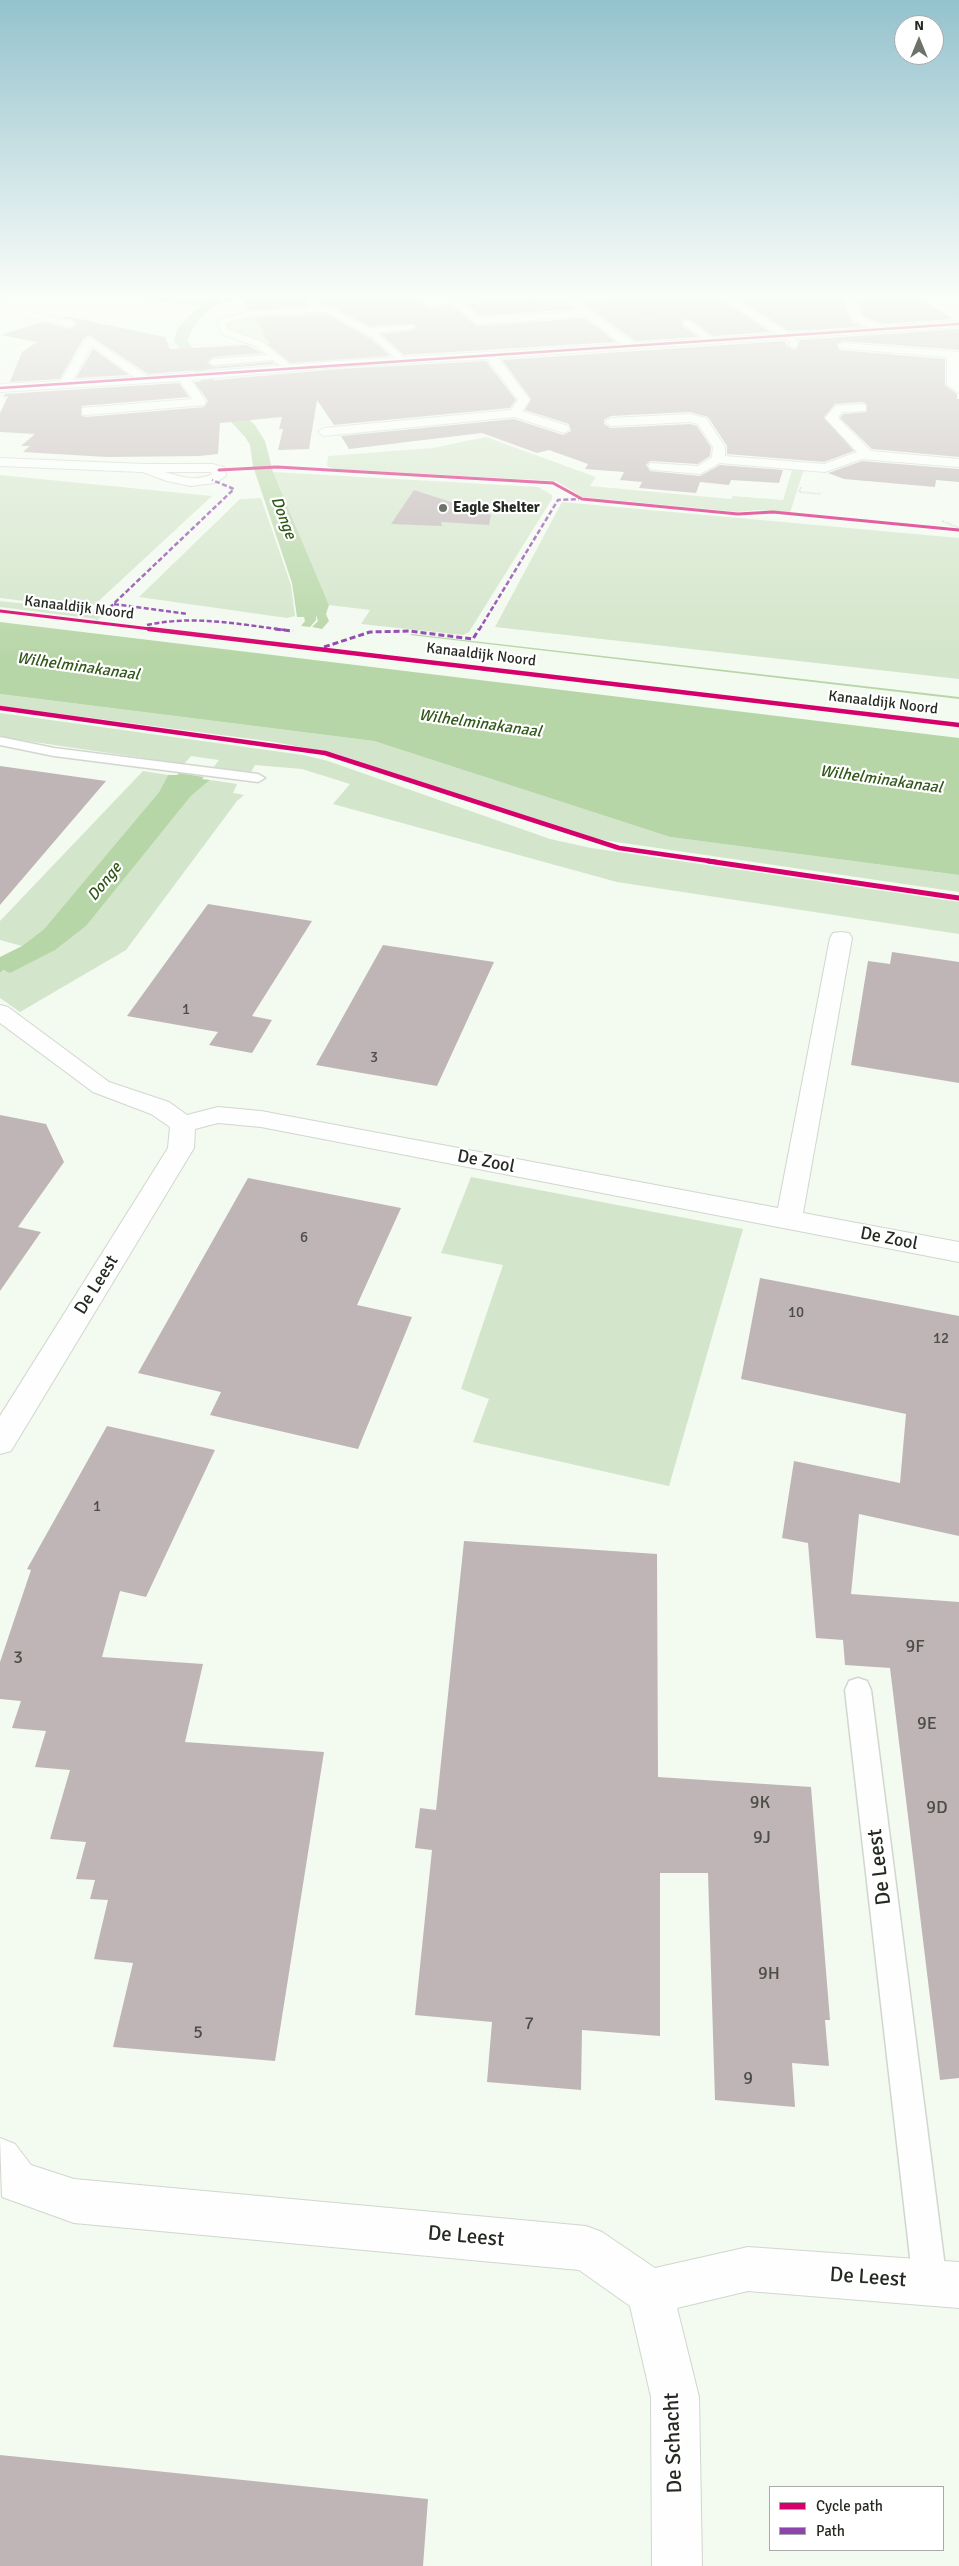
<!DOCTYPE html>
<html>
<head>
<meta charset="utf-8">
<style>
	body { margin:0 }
	#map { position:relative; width:959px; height:2566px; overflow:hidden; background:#f3faf0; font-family:Signika,sans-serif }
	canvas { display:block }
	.legend { position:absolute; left:769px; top:2486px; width:175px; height:65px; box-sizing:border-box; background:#fff; border:1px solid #a8aaa7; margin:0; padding:6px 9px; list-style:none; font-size:15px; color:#252a22 }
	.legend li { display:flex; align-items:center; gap:10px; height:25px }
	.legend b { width:25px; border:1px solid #a8aaa7 }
	.north { position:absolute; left:894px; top:15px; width:50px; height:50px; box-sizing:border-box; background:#fff; border:1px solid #a8aaa7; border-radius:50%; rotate:0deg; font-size:14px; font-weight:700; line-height:20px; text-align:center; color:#252a22 }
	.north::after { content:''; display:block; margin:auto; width:18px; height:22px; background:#6d736a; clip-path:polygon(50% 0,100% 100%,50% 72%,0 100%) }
</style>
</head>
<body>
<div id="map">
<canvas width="959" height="2566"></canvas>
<ul class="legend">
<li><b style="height:6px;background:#d6006c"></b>Cycle path</li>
<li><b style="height:6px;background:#8e44ad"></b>Path</li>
</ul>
<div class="north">N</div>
</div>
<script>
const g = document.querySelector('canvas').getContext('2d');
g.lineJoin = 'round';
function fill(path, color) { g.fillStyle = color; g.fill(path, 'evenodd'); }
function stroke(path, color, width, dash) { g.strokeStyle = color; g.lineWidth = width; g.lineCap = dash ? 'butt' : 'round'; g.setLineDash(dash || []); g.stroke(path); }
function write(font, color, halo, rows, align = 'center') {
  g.font = font + ' Signika,sans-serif'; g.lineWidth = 4.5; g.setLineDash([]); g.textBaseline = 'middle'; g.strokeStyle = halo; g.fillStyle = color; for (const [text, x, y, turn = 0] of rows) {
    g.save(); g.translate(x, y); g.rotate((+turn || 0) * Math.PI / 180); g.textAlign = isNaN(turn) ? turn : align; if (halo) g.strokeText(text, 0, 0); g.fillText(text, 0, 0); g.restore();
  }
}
fill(new Path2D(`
	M 136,298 L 217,298 L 202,307 Z
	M 279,314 L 285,315 L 290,322 L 265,331 L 267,344 L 231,333 L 224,324 L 244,317 Z
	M 486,437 L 596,477 L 590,486 L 731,499 L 733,496 L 783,500 L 793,467 L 804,469 L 790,513 L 757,510 L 738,512 L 582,497 L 556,481 L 335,469 L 327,466 L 328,456 L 432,448 Z
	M 273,472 L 538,487 L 552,495 L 552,499 L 469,632 L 463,635 L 361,624 L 370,610 L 329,605 Z
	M 0,475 L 212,496 L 90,609 L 0,598 Z
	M 261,498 L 291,585 L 295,616 L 287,618 L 139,597 L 240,499 Z
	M 562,502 L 959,538 L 959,679 L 495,627 Z
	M 0,601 L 100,612 L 102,613 L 96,619 L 0,607 Z
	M 0,694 L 374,741 L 670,837 L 959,875 L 959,892 L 596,839 L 528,821 L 337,754 L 275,742 L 0,706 Z
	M 0,713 L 303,755 L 328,761 L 550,839 L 591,848 L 959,902 L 959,934 L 617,882 L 333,804 L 350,784 L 302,769 L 255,765 L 251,772 L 213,768 L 219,760 L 191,756 L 184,764 L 0,737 Z
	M 143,771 L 168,775 L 159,792 L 44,929 L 22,946 L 0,940 L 0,921 Z
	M 210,780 L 237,784 L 233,793 L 244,795 L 237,801 L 126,950 L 20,1012 L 0,998 L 0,973 L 87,925 L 191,796 Z
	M 471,1177 L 743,1229 L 669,1486 L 473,1442 L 489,1399 L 461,1389 L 503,1265 L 441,1253 Z`), '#d3e5ca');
fill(new Path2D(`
	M 217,298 L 230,298 C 211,308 193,319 188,341 L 212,377 L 216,388 L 255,425 L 265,441 L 273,472 L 329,605 L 326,614 L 329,621 L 322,629 L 312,627 L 318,621 L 316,615 L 316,620 L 310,627 L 301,626 L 305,621 L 304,617 L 297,617 L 292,583 L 253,466 L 250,445 L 245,437 L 223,413 L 174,341 C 176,320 200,307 217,298 Z
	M 0,622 L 959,738 L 959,875 L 670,837 L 374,741 L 0,694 Z
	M 412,634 L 959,697 L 959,699 L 410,635 Z
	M 179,773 L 204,777 L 202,779 L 210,780 L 191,796 L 87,925 L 55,950 L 10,973 L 4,970 L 0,973 L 0,957 L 22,946 L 44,929 L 159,792 L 168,775 L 177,775 Z`), '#b7d6a7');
fill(new Path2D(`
	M 241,298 L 303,298 L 309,306 L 249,310 Z
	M 315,298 L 419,298 L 428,307 L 451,305 L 477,326 L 585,318 L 616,342 L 404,355 L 381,334 L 410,331 L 416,328 L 415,324 L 369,326 L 331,306 L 321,306 Z
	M 540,298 L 546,303 L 567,302 L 574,309 L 480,316 L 466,304 Z
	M 616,298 L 719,298 L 770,332 L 713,336 L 691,320 L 684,319 L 683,327 L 698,337 L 635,341 L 580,301 Z
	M 735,298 L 843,298 L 851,321 L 861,327 L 789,331 Z
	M 857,298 L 917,298 L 954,319 L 882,324 L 863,315 Z
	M 326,314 L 371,339 L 390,356 L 291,363 L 266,343 L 269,343 L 263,334 L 266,335 L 255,318 Z
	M 65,316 L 165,337 L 170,349 L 247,345 L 262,353 L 213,357 L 207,362 L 213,367 L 272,362 L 275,364 L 148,374 L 89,335 L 83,339 L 60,379 L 10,382 L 22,352 L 37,342 L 0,335 L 43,322 L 70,329 L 77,325 L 74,320 L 62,317 Z
	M 959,329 L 959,350 L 843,341 L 837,344 L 839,350 L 945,359 L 945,385 L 957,394 L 957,399 L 959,399 L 959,457 L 872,449 L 840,418 L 843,414 L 867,412 L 867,404 L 862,402 L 835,404 L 824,417 L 854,451 L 824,462 L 727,454 L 727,446 L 708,417 L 690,412 L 611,416 L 604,420 L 604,424 L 611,428 L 690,424 L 697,426 L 711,447 L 710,456 L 698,464 L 650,461 L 646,465 L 650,471 L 700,476 L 720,465 L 783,470 L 779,483 L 731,480 L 729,485 L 700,482 L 696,493 L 639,488 L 642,482 L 620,480 L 624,472 L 585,469 L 588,464 L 549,450 L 537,453 L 482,433 L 349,449 L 341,436 L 514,419 L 563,435 L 571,431 L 569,424 L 525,410 L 531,399 L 502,360 L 785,341 L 787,347 L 795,350 L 799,340 Z
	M 93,349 L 129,375 L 76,378 Z
	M 486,361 L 516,400 L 510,408 L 334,425 L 317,400 L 309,449 L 278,450 L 283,429 L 279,429 L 282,417 L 220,423 L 218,454 L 199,456 L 107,457 L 23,452 L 30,446 L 21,446 L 35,434 L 0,432 L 0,413 L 8,396 L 3,397 L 5,394 L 179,383 L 189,397 L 82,406 L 81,415 L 86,417 L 204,407 L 208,401 L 194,382 L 338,369 Z
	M 862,461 L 959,469 L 959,482 L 936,480 L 935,487 L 844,479 L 828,473 Z
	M 414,490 L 491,515 L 489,525 L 441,522 L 442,526 L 391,524 Z
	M 0,766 L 106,781 L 0,905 Z
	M 208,904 L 312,921 L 252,1016 L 272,1020 L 252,1053 L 209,1045 L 218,1032 L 127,1016 Z
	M 383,945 L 494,962 L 437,1086 L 316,1065 Z
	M 892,952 L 959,962 L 959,1083 L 851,1065 L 868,961 L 890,964 Z
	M 0,1115 L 46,1124 L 64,1162 L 18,1227 L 41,1232 L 0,1291 Z
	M 248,1178 L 401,1208 L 357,1305 L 412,1317 L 358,1449 L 210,1415 L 221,1392 L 138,1373 Z
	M 760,1278 L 959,1316 L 959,1536 L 859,1514 L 851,1594 L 959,1602 L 959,2078 L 940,2080 L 890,1668 L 845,1665 L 843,1640 L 816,1638 L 808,1543 L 782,1538 L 794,1461 L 900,1483 L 906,1414 L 741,1379 Z
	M 107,1426 L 215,1450 L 146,1597 L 120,1591 L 102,1657 L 203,1664 L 185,1742 L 324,1752 L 275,2061 L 113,2047 L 133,1963 L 94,1959 L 108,1900 L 90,1899 L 95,1880 L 76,1879 L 86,1842 L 50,1839 L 70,1770 L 35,1767 L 46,1731 L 12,1728 L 21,1701 L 0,1699 L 0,1662 L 31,1570 L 27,1569 Z
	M 464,1541 L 657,1554 L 658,1777 L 811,1787 L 830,2020 L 825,2020 L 829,2066 L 792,2063 L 795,2107 L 715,2100 L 708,1873 L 660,1873 L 660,2036 L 582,2030 L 581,2090 L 487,2082 L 492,2022 L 415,2015 L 432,1850 L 415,1848 L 420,1808 L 436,1810 Z
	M 0,2455 L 428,2499 L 423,2566 L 0,2566 Z`), '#c0b5b6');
const service = new Path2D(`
	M 305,298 L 313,298 L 320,308 L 330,308 L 369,328 L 413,325 L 414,327 L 410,329 L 377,333 L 408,361 L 401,363 L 372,337 L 326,312 L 318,312 L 253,316 L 225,323 L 228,330 L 262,342 L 292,366 L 292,370 L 286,370 L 273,360 L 213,365 L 209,362 L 213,359 L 267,355 L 256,346 L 222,334 L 217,320 L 253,311 L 312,308 Z
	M 684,321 L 690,321 L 718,342 L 711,344 L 684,325 Z
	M 788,335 L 798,341 L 796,348 L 789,346 L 790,342 L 784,337 Z
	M 0,737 L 54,748 L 258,774 L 265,778 L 258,782 L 54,756 L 0,745 Z
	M 858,1678 L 867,1681 L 871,1690 L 947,2283 L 942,2295 L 930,2300 L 918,2295 L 913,2283 L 845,1690 L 849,1681 Z`);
const minor = new Path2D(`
	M 445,298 L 456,298 L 479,318 L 579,311 L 569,302 L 574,299 L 634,343 L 776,334 L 721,298 L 732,298 L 789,333 L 868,328 L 853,320 L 845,298 L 855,298 L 862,316 L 882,326 L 959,321 L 959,327 L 498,358 L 530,400 L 522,411 L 568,426 L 570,429 L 564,433 L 514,417 L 324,436 L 318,432 L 324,428 L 511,410 L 518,400 L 487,359 L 338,367 L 191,380 L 206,402 L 204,405 L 86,415 L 82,414 L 82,408 L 192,399 L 180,381 L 0,392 L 0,384 L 61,381 L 85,340 L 90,337 L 147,376 L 338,361 L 621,344 L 586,316 L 477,324 ZM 92,346 L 134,377 L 73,380 Z
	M 0,304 L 74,322 L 75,324 L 70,327 L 0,310 Z
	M 843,343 L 959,352 L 959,393 L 947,385 L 947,357 L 839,348 L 839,344 Z
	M 862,404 L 866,405 L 866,411 L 842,412 L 838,418 L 871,451 L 959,459 L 959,467 L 862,459 L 825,472 L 720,463 L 700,474 L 655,470 L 650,469 L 648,466 L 650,463 L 698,466 L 712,457 L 713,447 L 698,424 L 690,422 L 611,426 L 605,422 L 611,418 L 690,414 L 706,418 L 725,447 L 725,456 L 824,464 L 857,452 L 825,418 L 835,406 Z
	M 0,458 L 144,464 L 212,464 L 224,467 L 226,476 L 215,483 L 191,486 L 167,481 L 142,472 L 0,466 ZM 165,472 L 211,472 L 212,474 C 197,482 181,477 165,472 Z
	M 841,932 L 849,933 L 852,938 L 803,1213 L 959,1242 L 959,1262 L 261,1127 L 218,1123 L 195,1129 L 194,1148 L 11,1451 L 0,1454 L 0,1416 L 168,1148 L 170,1127 L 151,1114 L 93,1092 L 0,1023 L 0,1005 L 8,1007 L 109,1082 L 169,1102 L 187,1115 L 218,1107 L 261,1111 L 778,1208 L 830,938 L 833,933 Z
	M 0,2138 L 15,2144 L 31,2165 L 74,2179 L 586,2226 L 602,2232 L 655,2268 L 748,2247 L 959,2262 L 959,2308 L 748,2291 L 677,2308 L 699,2397 L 702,2566 L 652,2566 L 651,2397 L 630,2306 L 579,2270 L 74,2223 L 2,2197 Z`);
stroke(service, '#d1d7ce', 3);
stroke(minor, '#d1d7ce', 2);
stroke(new Path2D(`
	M 778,303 L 829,298
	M 671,308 L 629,311 L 621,306 L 679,301
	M 634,320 L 668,317`), '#d7d9d6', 1, [1, 1]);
stroke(new Path2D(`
	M 801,487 L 799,492 L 821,494
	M 942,521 L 959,528
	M 94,622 L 104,613`), '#d7d9d6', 2, [2, 1]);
fill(service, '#fdfefd');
fill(minor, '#fdfefd');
stroke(new Path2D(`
	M 114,604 L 188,614
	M 104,613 L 234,489 L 212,480
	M 147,625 C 193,615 238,624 285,630
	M 479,630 L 558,500 L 579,499`), '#8e44ad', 2.5, [5, 2.5]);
stroke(new Path2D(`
	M 275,629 L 293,631
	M 324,647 L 370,632 L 409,631 L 473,639 L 479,629`), '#8e44ad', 3, [6, 3]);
stroke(new Path2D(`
	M 0,388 L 959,324`), '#d6006c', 2.5);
stroke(new Path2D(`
	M 219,470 L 277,467 L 553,483 L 582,499 L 738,514 L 773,512 L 959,530
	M 0,611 L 159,630`), '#d6006c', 3);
stroke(new Path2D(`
	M 149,629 L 959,725
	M 0,708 L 325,753 L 619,848 L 716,862`), '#d6006c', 4.5);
stroke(new Path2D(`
	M 708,861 L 959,898`), '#d6006c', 5);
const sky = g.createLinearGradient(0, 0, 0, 657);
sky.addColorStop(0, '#94c2ce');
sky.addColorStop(0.45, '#fafdf8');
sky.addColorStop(1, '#fafdf800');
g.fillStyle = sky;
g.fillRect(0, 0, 959, 657);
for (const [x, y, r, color] of [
	[443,508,5,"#6d736a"]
]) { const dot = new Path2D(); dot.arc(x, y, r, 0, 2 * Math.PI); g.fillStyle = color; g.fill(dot); stroke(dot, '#fff', 2); }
write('bold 15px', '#252a22', '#fff', [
	["Eagle Shelter",453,508]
], 'left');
write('15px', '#252a22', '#fff', [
	["Kanaaldijk Noord",79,608,7],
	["Kanaaldijk Noord",481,655,7],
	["Kanaaldijk Noord",883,703,7]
]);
write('15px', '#4c4d47', null, [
	["1",186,1010],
	["3",374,1058],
	["6",304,1238],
	["10",796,1313],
	["12",941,1339],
	["1",97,1507]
]);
write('italic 16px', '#315819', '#fff', [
	["Donge",283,518,69],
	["Wilhelminakanaal",78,667,8],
	["Wilhelminakanaal",480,724,8],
	["Wilhelminakanaal",881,780,8],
	["Donge",105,882,-51]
]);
write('18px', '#252a22', '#fff', [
	["De Zool",486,1162,11],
	["De Zool",889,1239,11],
	["De Leest",97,1285,-58]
]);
write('18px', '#4c4d47', null, [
	["9F",915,1647],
	["3",18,1658],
	["9E",927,1724],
	["9K",760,1803],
	["9D",937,1808],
	["9J",762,1838],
	["9H",769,1974],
	["7",529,2024],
	["5",198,2033],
	["9",748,2079]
]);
write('21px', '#252a22', '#fff', [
	["De Leest",880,1867,-97],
	["De Leest",466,2237,5],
	["De Leest",868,2278,4],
	["De Schacht",674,2443,-92]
]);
</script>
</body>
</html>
